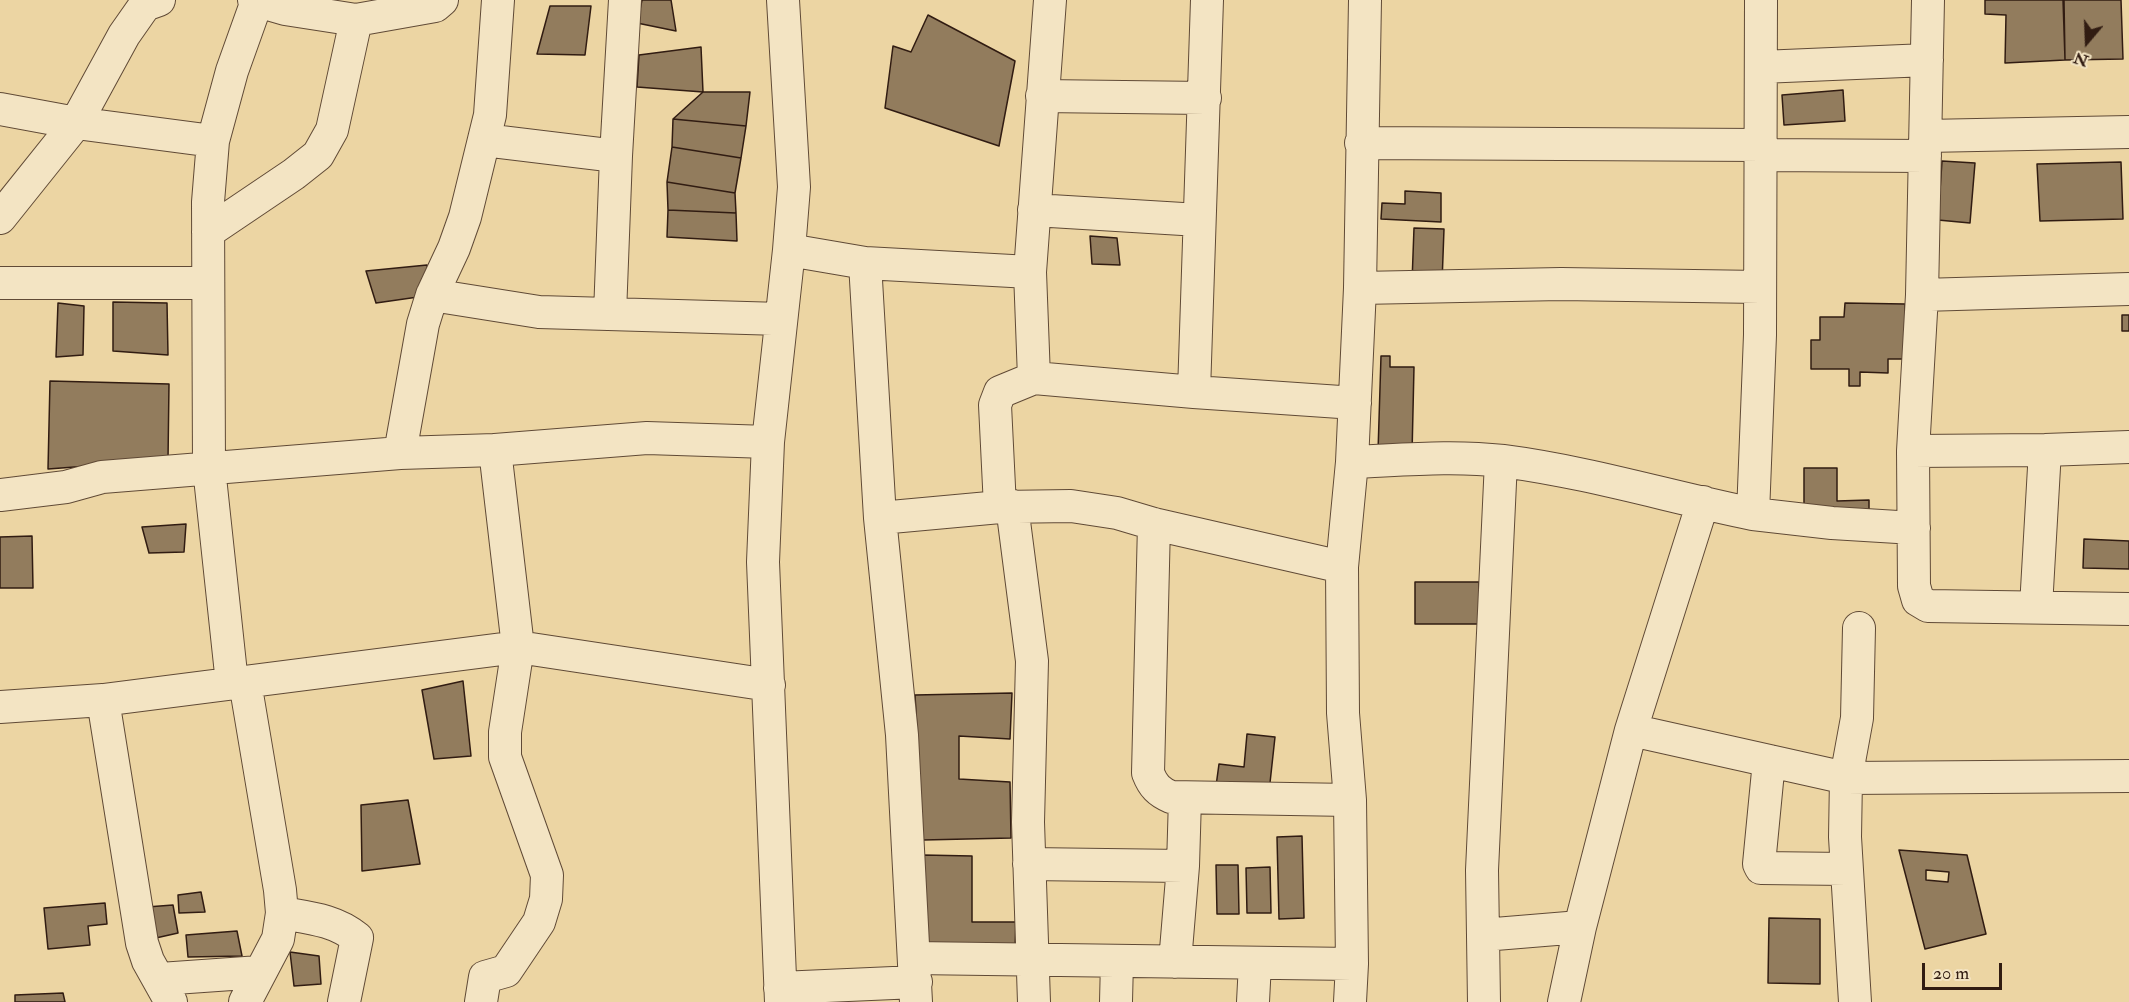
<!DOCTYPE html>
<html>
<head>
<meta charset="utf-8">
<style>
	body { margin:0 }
	#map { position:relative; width:2129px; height:1002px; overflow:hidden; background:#ecd5a3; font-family:"IM FELL Double Pica",serif }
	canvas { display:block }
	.north { position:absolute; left:2057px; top:12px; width:60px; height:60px; -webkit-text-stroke:4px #f3e4c3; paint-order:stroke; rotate:199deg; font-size:16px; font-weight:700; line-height:24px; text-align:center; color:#311c12 }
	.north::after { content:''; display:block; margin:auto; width:21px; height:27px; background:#311c12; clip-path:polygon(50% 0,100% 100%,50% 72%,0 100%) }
	.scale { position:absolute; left:1922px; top:963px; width:80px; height:27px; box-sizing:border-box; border:3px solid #311c12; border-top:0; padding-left:8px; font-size:18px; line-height:21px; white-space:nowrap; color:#311c12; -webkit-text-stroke:4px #f3e4c3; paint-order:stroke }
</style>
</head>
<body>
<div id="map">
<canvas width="2129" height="1002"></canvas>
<div class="north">N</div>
<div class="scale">20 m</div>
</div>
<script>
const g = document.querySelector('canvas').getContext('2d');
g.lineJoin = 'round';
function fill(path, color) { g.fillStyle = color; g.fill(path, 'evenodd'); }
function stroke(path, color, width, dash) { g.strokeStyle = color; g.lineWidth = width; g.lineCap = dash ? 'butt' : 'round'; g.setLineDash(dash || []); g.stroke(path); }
const building = new Path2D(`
	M 642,0 L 671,0 L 676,31 L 637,23 Z
	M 1985,0 L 2063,0 L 2065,60 L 2005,63 L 2006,15 L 1985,14 Z
	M 2064,0 L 2121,0 L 2123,59 L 2065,60 Z
	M 550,6 L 591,6 L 585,55 L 537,54 Z
	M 928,15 L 1015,61 L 999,146 L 885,108 L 893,46 L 911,52 Z
	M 701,47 L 703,92 L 637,87 L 639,55 Z
	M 1843,90 L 1845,121 L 1784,125 L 1782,95 Z
	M 703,92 L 750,92 L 746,126 L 673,119 Z
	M 673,119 L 746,126 L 741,158 L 672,147 Z
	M 672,147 L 741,158 L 735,193 L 667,182 Z
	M 1942,161 L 1975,163 L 1970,223 L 1938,220 Z
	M 2121,162 L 2123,219 L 2040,221 L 2037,164 Z
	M 667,182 L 735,193 L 736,213 L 668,210 Z
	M 1405,191 L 1441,193 L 1441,222 L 1381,219 L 1382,203 L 1405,204 Z
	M 668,210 L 736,213 L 737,241 L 667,237 Z
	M 1414,228 L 1444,229 L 1442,283 L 1412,282 Z
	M 1090,236 L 1117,238 L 1120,265 L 1092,264 Z
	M 427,265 L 432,295 L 376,303 L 366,271 Z
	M 113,302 L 167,303 L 168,355 L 113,351 Z
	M 58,303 L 84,306 L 83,355 L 56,357 Z
	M 1845,303 L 1905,304 L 1905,359 L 1888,359 L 1888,373 L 1860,372 L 1860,386 L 1849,386 L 1849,369 L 1811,369 L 1811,340 L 1820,340 L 1820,317 L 1844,317 Z
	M 2122,315 L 2129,315 L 2129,331 L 2122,331 Z
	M 1381,356 L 1390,356 L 1390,367 L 1414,367 L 1412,454 L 1378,452 Z
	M 50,381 L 169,384 L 168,460 L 48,469 Z
	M 1804,468 L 1837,468 L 1837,501 L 1869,500 L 1869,514 L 1804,514 Z
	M 186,524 L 184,552 L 149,553 L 142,527 Z
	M 32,536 L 33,588 L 0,588 L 0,537 Z
	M 2084,539 L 2129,541 L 2129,569 L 2083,568 Z
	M 1415,582 L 1479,582 L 1479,624 L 1415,624 Z
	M 463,681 L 471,756 L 434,759 L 422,690 Z
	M 1012,693 L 1010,739 L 959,736 L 959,779 L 1010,782 L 1011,838 L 923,840 L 915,695 Z
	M 1247,734 L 1275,737 L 1269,792 L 1216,786 L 1219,764 L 1244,767 Z
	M 408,800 L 420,864 L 362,871 L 361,805 Z
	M 1302,836 L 1304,918 L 1279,919 L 1277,837 Z
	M 1899,850 L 1967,855 L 1986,934 L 1925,949 ZM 1926,870 L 1949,872 L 1948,882 L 1926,880 Z
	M 923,855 L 972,856 L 972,922 L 1016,922 L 1015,950 L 922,949 Z
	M 1216,865 L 1238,865 L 1239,914 L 1217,914 Z
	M 1270,867 L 1271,913 L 1247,913 L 1246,868 Z
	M 201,892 L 205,912 L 179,913 L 178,895 Z
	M 105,903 L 107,924 L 88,926 L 90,945 L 48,949 L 44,908 Z
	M 173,905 L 178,933 L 147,940 L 147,907 Z
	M 1769,918 L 1820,919 L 1820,984 L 1768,983 Z
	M 237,931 L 242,956 L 188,957 L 186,935 Z
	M 290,952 L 319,956 L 321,984 L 294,986 Z
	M 63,993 L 65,1002 L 15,1002 L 15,995 Z`);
fill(building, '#927c5d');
stroke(building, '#311c12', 1.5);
const street = new Path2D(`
	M 254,0 L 285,9 L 356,20 L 435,6 L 442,0
	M 1928,0 L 1922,295 L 1913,451 L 1914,586 L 1918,600 L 1928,606 L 2129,609
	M 1761,67 L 1927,60
	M 1042,96 L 1205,98
	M 0,109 L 76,123 L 213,141
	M 1926,136 L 2129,132
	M 484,140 L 616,156
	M 1361,143 L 1762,145
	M 1762,155 L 1925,156
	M 1034,210 L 1199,220
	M 0,218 L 76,123 L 124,35 L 145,5 L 159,0
	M 208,232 L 294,174 L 318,155 L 332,130 L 356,20
	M 789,250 L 865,263 L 1030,272
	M 865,263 L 880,518 L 902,735 L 916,1002
	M 0,283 L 208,283
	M 1360,288 L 1561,284 L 1760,287
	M 432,295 L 539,312 L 781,319
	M 1922,295 L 2129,289
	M 610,314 L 616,156 L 625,0
	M 1034,378 L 1030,272 L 1050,0
	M 1194,392 L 1207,0
	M 1913,451 L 2045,450 L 2129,447
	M 400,453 L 423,324 L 432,295 L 454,248 L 465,217 L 490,115 L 498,0
	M 1352,462 C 1402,460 1453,455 1503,461 C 1588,472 1670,497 1753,514 L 1760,335 L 1761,0
	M 0,495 L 66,487 L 102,477 L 400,453 L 495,450 L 647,438 L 768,442
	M 1012,506 L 1032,661 L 1028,822 L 1034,1002
	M 1000,507 L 995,405 L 1000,392 L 1034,378 L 1194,392 L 1355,403
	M 1753,514 L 1832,523 L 1914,528
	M 880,518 L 1000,507 L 1071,506 L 1117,513 L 1154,524 L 1342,567
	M 1154,524 L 1148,773 C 1153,786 1159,792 1171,797 L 1350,800
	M 2036,607 L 2045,450
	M 232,683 L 209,468 L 208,202 L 213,141 L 232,71 L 257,1
	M 103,700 L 142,943 L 148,961 L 171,1002
	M 0,707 L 103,700 L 518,647 L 769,685
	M 1631,730 L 1846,778 L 2129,776
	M 1769,761 L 1759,864 L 1761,868 L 1846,869
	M 1029,864 L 1183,866
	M 282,913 C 310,918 335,920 357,938 L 344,1002
	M 1483,935 L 1580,927
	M 914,958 L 1352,964
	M 1175,962 L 1183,866 L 1185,798
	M 160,979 L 260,972
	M 780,988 L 916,982
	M 245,1002 L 278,939 L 282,913 L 280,890 L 245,682
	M 481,1002 L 485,977 L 506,971 L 539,922 L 546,899 L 547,875 L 505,757 L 505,732 L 518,647 L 495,450
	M 781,1002 L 763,562 L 768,442 L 789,250 L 794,187 L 783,0
	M 1116,1002 L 1117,961
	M 1253,1002 L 1255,963
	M 1350,1002 L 1352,964 L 1350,800 L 1343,713 L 1342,567 L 1352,462 L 1360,288 L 1365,0
	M 1484,1002 L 1482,870 L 1501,461
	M 1564,1002 L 1580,927 L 1631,730 L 1703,502
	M 1855,1002 L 1845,837 L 1846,778 L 1857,718 L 1859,628`);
stroke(street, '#604a36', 34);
stroke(street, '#f3e4c3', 32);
</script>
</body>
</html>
